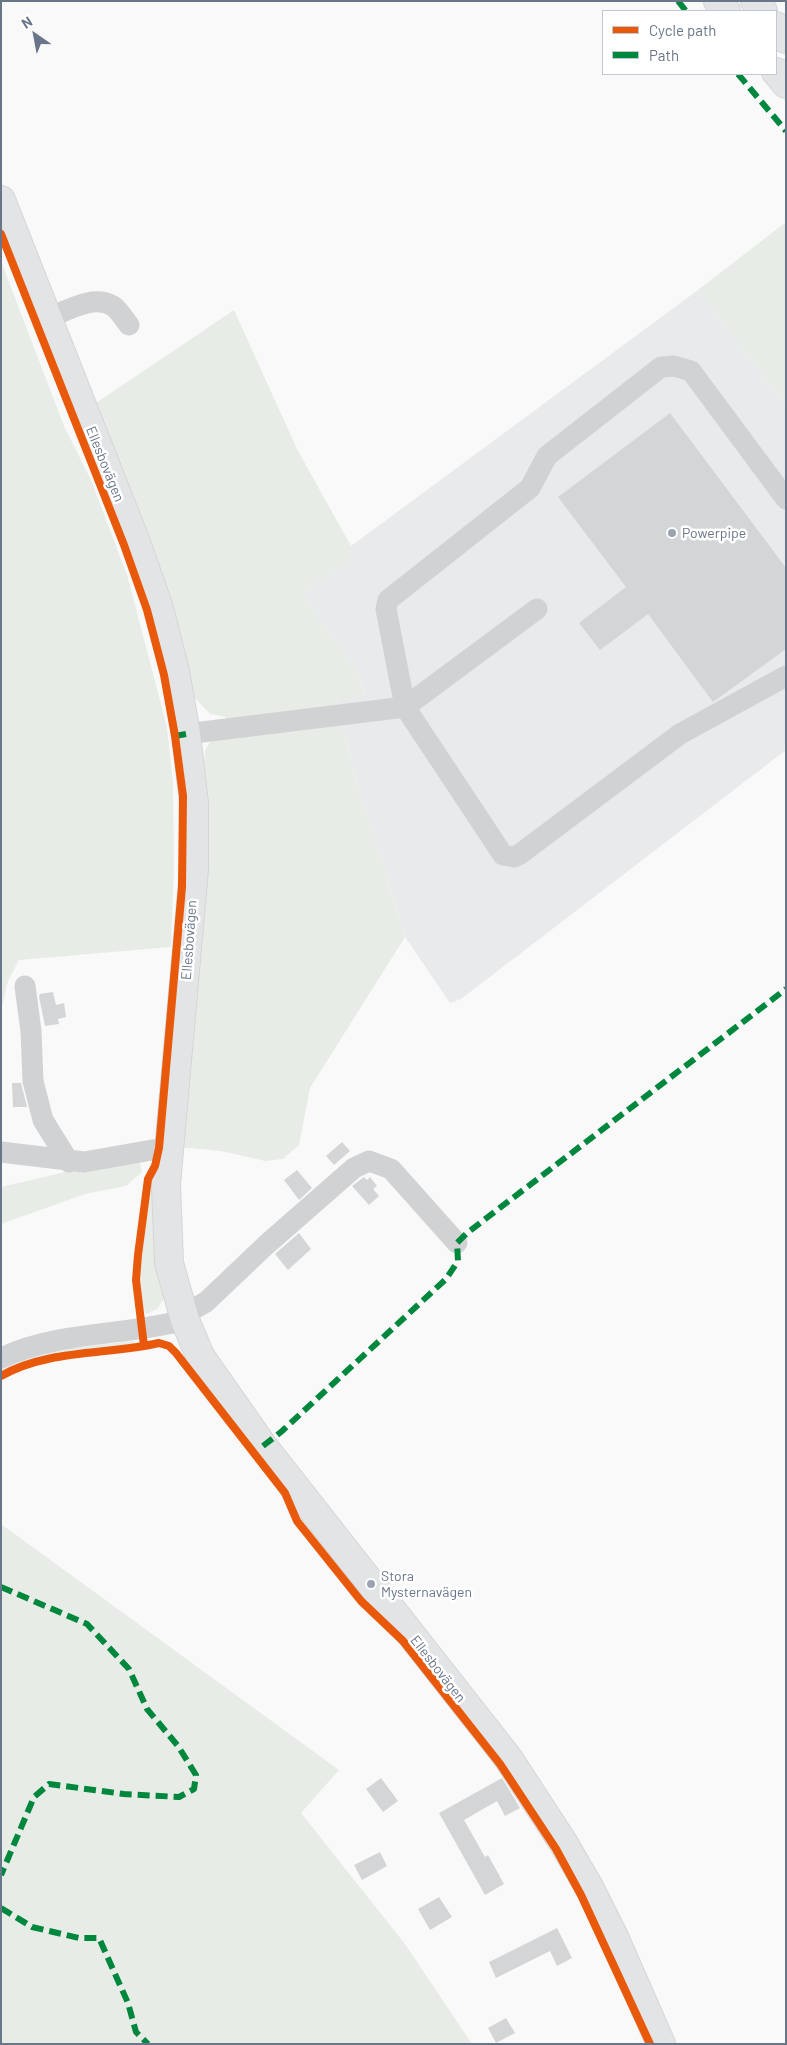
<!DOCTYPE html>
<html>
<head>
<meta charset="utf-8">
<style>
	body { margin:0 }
	#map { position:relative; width:787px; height:2045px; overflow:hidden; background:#f9f9f9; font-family:Barlow,sans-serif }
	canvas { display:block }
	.frame { position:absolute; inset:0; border:2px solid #697589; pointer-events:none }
	.legend { position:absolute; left:602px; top:10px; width:175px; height:65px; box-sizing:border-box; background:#fff; border:1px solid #c3c8d0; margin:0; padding:6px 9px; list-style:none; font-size:15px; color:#697589 }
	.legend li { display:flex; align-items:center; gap:10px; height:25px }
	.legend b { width:25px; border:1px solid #c3c8d0 }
	.north { position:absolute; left:10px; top:10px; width:50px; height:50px; -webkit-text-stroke:4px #fff; paint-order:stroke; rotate:327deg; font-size:14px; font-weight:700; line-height:20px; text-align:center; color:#697589 }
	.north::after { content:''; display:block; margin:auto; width:18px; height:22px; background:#697589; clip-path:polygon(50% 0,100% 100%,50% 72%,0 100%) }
</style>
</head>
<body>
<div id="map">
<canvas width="787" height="2045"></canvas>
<div class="frame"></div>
<ul class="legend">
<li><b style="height:6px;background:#e8590c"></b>Cycle path</li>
<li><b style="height:6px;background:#00873e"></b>Path</li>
</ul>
<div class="north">N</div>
</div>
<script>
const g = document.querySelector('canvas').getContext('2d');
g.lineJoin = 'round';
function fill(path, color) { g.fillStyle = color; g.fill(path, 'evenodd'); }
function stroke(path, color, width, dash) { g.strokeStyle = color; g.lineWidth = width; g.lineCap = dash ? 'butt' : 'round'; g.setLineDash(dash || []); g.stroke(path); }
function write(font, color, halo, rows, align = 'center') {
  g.font = font + ' Barlow,sans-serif'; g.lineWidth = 5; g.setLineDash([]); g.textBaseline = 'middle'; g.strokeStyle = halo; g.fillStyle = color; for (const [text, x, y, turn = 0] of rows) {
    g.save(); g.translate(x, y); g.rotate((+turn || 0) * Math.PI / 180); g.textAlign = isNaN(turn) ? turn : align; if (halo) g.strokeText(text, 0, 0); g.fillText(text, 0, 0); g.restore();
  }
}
fill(new Path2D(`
	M 698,290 L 786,406 L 786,750 L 461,999 L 450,1003 L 405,937 L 355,778 L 336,699 L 365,693 L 355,670 L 301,593 L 347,562 L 351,546 Z`), '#e9eaeb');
fill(new Path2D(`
	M 786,222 L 786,406 L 698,290 Z
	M 1,261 L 64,426 L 91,480 L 127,575 L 150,662 L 167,727 L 173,783 L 174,866 L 171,947 L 19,960 L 8,981 L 1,1011 Z
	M 234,310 L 297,449 L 351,546 L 347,562 L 301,593 L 355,670 L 365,694 L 336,700 L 355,778 L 405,937 L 310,1088 L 299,1145 L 283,1159 L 265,1161 L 221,1151 L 179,1147 L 205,750 L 226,717 L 210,714 L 193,696 L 90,407 Z
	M 138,1155 L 142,1172 L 126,1186 L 85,1194 L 1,1224 L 1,1187 Z
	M 153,1181 L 165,1297 L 157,1309 L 146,1314 C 133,1287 145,1211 153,1181 Z
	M 134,1341 L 135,1344 L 38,1359 L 1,1373 L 1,1368 L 45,1351 Z
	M 1,1524 L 339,1770 L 301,1813 L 405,1944 L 472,2044 L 1,2044 Z`), '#e8ece7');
fill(new Path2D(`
	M 670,413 L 786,568 L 786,649 L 713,702 L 648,614 L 600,650 L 579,623 L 626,587 L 558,497 Z
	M 53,992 L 56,1005 L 64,1003 L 66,1017 L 58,1019 L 59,1024 L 45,1026 L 39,997 L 40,994 Z
	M 12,1083 L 21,1083 L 27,1107 L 13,1107 Z
	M 342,1142 L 350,1151 L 334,1165 L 326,1156 Z
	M 297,1170 L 312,1188 L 299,1200 L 284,1180 Z
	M 364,1177 L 367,1180 L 370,1177 L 377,1186 L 373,1189 L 379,1196 L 369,1205 L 352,1186 Z
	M 299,1233 L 311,1249 L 288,1270 L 275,1254 Z
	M 381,1778 L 398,1801 L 383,1812 L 366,1789 Z
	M 502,1778 L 520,1808 L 505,1816 L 497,1801 L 464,1820 L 485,1857 L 488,1855 L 504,1884 L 485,1895 L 439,1813 Z
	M 380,1852 L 387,1866 L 362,1880 L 354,1865 Z
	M 439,1897 L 452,1917 L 430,1930 L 418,1909 Z
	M 557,1928 L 572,1958 L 557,1966 L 550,1951 L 496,1978 L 489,1962 Z
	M 506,2018 L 515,2033 L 496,2043 L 488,2028 Z`), '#d4d5d6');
const major = new Path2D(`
	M 1,200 L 135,540 L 158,605 L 175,671 L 186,734 L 194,803 L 194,870 L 166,1184 L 169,1263 L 185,1320 L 200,1356 L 263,1446 L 508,1758 L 564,1844 L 589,1887 L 614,1937 L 661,2044`);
const highway = new Path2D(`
	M 718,1 L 726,11
	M 755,1 L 763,11
	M 776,26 L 786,39
	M 776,72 L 786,84`);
stroke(major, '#d5d5d7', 30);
stroke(highway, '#d6d7d7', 30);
stroke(new Path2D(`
	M 48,318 C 67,311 93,294 113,306 C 119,310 124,319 129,325
	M 786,499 L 691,371 L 674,366 L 661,367 L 547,456 L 530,488 L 388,600 L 386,609 L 405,707 L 503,855 L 514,857 L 520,854 L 680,734 L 786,676
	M 186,734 L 405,707 L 537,609
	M 25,986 L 31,1031 L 33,1081 L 43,1120 L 69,1162
	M 1,1152 L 84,1162 L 169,1147
	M 183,1315 L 206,1302 L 266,1245 L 354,1168 L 369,1161 L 391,1169 L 457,1243
	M 1,1358 C 58,1331 125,1336 185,1320`), '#d1d2d4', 21);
stroke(major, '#e3e4e5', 28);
stroke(highway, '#e3e4e5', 28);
stroke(new Path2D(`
	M 678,1 L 686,11
	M 738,74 L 786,131
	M 175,736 L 186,734
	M 263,1446 L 281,1432 L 446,1279 L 458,1261 L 457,1243 L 467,1233 L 786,989
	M 1,1587 L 87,1624 L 129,1669 L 147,1709 L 178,1746 L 196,1775 L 194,1789 L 179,1797 L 124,1794 L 49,1784 L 34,1797 L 1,1875
	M 1,1908 L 32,1927 L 79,1938 L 99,1938 L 128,2003 L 136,2032 L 148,2044`), '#00873e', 6, [12, 6]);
stroke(new Path2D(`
	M 1,234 L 124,545 L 147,610 L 164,675 L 175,736 L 183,796 L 182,887 L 159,1148 L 155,1166 L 148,1179 L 138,1255 L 136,1280 L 144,1346
	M 1,1376 C 48,1349 108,1355 159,1343 L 169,1346 L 176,1353 L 285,1493 L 297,1521 L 361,1601 L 403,1641 L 500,1764 L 556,1849 L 581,1895 L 650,2044`), '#e8590c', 8);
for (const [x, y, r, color] of [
	[672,533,5,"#9ba3b0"],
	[371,1584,5,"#9ba3b0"]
]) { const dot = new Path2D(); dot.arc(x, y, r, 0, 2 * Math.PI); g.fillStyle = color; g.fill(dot); stroke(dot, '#fff', 2); }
write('14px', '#697589', '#fff', [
	["Ellesbovägen",105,464,68],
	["Ellesbovägen",189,940,-86],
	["Ellesbovägen",438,1669,52]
]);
write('14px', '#697589', '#fff', [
	["Powerpipe",682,533],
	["Stora",381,1576],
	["Mysternavägen",381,1592]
], 'left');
</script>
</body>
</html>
